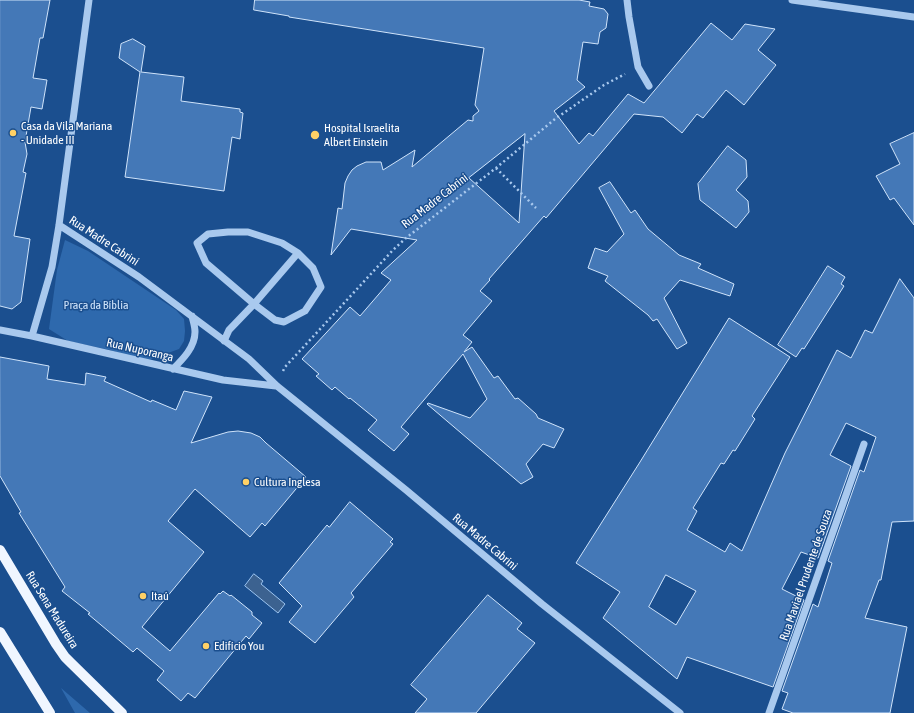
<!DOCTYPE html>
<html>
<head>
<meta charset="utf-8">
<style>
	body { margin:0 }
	canvas { display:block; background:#1b4f8f }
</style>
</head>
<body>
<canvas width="914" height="713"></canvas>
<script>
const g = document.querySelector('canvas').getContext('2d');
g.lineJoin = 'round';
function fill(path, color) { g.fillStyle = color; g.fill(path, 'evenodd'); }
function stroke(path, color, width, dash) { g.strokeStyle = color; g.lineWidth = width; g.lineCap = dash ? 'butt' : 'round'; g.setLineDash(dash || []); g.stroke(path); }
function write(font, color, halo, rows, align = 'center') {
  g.font = font + ' "Asap Condensed",sans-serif'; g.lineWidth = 3; g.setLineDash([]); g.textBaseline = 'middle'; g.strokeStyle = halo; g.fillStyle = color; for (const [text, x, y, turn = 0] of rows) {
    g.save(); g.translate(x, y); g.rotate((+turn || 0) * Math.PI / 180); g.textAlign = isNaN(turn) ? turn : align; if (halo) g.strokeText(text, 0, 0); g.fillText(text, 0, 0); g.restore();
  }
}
fill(new Path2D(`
	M 65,240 L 88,251 L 176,310 L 184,319 L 185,331 L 184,341 L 179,349 L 146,361 L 110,350 L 68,341 L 49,329 L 57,270 Z
	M 61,688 L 90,713 L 75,713 Z`), '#2e69ad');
const water = new Path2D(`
	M 254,574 L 263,581 L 261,584 L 285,604 L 278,613 L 245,586 Z`);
fill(water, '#3c6290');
stroke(water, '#9cc4f0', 1);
const building = new Path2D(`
	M 0,0 L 50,0 L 43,38 L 40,38 L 33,78 L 47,80 L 42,109 L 31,107 L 25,142 L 27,154 L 23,172 L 26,173 L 14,236 L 30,239 L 21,302 L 12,309 L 0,306 Z
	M 255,0 L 579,0 L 590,2 L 589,6 L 604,9 L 608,14 L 606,28 L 600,32 L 598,44 L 583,42 L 577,80 L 585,87 L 554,111 L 579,144 L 589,133 L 593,136 L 628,94 L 644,103 L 711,23 L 732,40 L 745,24 L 775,29 L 758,50 L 776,65 L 744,105 L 726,90 L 703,118 L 697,114 L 682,133 L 663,117 L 634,114 L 546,218 L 544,216 L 489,279 L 490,280 L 480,291 L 492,301 L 463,335 L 472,342 L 464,352 L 472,347 L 494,378 L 498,376 L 515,399 L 518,398 L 536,414 L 538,418 L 564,429 L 554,448 L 543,444 L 526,464 L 533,477 L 521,484 L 427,404 L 428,403 L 470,418 L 487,399 L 463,354 L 401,427 L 409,434 L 394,451 L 368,430 L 377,420 L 350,398 L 349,399 L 335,387 L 332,390 L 316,376 L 319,374 L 302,359 L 350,307 L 360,316 L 391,280 L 381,273 L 417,240 L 351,229 L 331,255 L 338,208 L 342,209 L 345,183 L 348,176 L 352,170 L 357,166 L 366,162 L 381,162 L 383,170 L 415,150 L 412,167 L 468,120 L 473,121 L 473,116 L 479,111 L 475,105 L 484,48 L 289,17 L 289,16 L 254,10 ZM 525,134 L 519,223 L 469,178 Z
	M 133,39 L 145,46 L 141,72 L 184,77 L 181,101 L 240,109 L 240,112 L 243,113 L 240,139 L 232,137 L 224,191 L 125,177 L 140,72 L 119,58 L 121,44 Z
	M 914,133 L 914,225 L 894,198 L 890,200 L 876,176 L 900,164 L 890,144 Z
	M 728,146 L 746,160 L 747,177 L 736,190 L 748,201 L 749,212 L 736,228 L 700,200 L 698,184 Z
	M 610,182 L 631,213 L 635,210 L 648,229 L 679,255 L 701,264 L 698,268 L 734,284 L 730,296 L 680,280 L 664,298 L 687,343 L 677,349 L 657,319 L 653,321 L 648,315 L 605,281 L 608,276 L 588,268 L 595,248 L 607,252 L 624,234 L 599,188 Z
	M 828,266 L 845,277 L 841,284 L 844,286 L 804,349 L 802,348 L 796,357 L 778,345 Z
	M 900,279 L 914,298 L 914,521 L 892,522 L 881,580 L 879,580 L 865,618 L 907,627 L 890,713 L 793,713 L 782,709 L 788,693 L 782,691 L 813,604 L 818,607 L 832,563 L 828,561 L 860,470 L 864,472 L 876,437 L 846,423 L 830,455 L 851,466 L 818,558 L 801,552 L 782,589 L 804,600 L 773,687 L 687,657 L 677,679 L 603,618 L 620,592 L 576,563 L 640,462 L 729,318 L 790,357 L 752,416 L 755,419 L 735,451 L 733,450 L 724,464 L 721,463 L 693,508 L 697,511 L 687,530 L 725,552 L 730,543 L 742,551 L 785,453 L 837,350 L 851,358 L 865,330 L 872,333 ZM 666,575 L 696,591 L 676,625 L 649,607 Z
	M 0,357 L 49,366 L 47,379 L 85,385 L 86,373 L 106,377 L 104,381 L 151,402 L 152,400 L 176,410 L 184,391 L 212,397 L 191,443 L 228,432 L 238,431 L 251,433 L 260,437 L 266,443 L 306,477 L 265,526 L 262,523 L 250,537 L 195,489 L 168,521 L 204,552 L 142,627 L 170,651 L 219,593 L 220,594 L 223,591 L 230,596 L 231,595 L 252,612 L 252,615 L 262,623 L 249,639 L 246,636 L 195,698 L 188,693 L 181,701 L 157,680 L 164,671 L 137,648 L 133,652 L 88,614 L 90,613 L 62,591 L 65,587 L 19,513 L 21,512 L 0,476 Z
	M 350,502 L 393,539 L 390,542 L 393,544 L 351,593 L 354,597 L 315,643 L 289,622 L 302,606 L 279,583 L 327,525 L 329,527 Z
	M 488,595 L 522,623 L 517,629 L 535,643 L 476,713 L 415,713 L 427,699 L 411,685 Z`);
fill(building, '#4478b7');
stroke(building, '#cfe3fa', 1);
stroke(new Path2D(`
	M 496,168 L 536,208
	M 283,371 L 285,367 L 393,250 L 406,238 L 496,168 L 555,119 L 604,85 L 625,74`), '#a9c9ee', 2.5, [2, 3]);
stroke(new Path2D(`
	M 627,0 L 629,17 L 638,67 L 649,86
	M 792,0 L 914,17
	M 59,225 L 139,277 L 249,359 L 277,386 L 406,490 L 542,604 L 680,713
	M 228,232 L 248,232 L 282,243 L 298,253 L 313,268 L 321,287 L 305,311 L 284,322 L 275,320 L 254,304 L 206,263 L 197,243 L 208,234 Z
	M 0,330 L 32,336 L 223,380 L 276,386
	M 32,336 L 52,267 L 59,225 L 89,0
	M 224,341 L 229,330 L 254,304 L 298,253
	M 173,369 C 183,359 195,347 195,332 C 195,326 193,321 192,316
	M 769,713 L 864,444`), '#a9c9ee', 7);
stroke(new Path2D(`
	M 0,550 L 56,644 L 65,657 L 70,662 L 122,713
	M 0,632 L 50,713`), '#f0f6ff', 10);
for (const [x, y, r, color] of [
	[13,133,4,"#ffd166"],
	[315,135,5,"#ffd166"],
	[246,482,4,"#ffd166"],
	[143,596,4,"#ffd166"],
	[206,646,4,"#ffd166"]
]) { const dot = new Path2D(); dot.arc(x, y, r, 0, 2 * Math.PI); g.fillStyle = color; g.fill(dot); stroke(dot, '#1b4f8f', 1.5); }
write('12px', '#fff', '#1b4f8f', [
	["Casa da Vila Mariana",21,126],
	["- Unidade III",21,140],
	["Hospital Israelita",324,128],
	["Albert Einstein",324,142],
	["Cultura Inglesa",254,482],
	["Itaú",151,596],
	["Edifício You",214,646]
], 'left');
write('12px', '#fff', '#1b4f8f', [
	["Rua Madre Cabrini",435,201,-38],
	["Rua Madre Cabrini",104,241,33],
	["Rua Nuporanga",140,350,13],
	["Rua Madre Cabrini",485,542,40],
	["Rua Maviael Prudente de Souza",806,575,-71],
	["Rua Sena Madureira",52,610,58]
]);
write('12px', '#cfe3fa', '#1b4f8f', [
	["Praça da Bíblia",96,305]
]);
</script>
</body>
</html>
